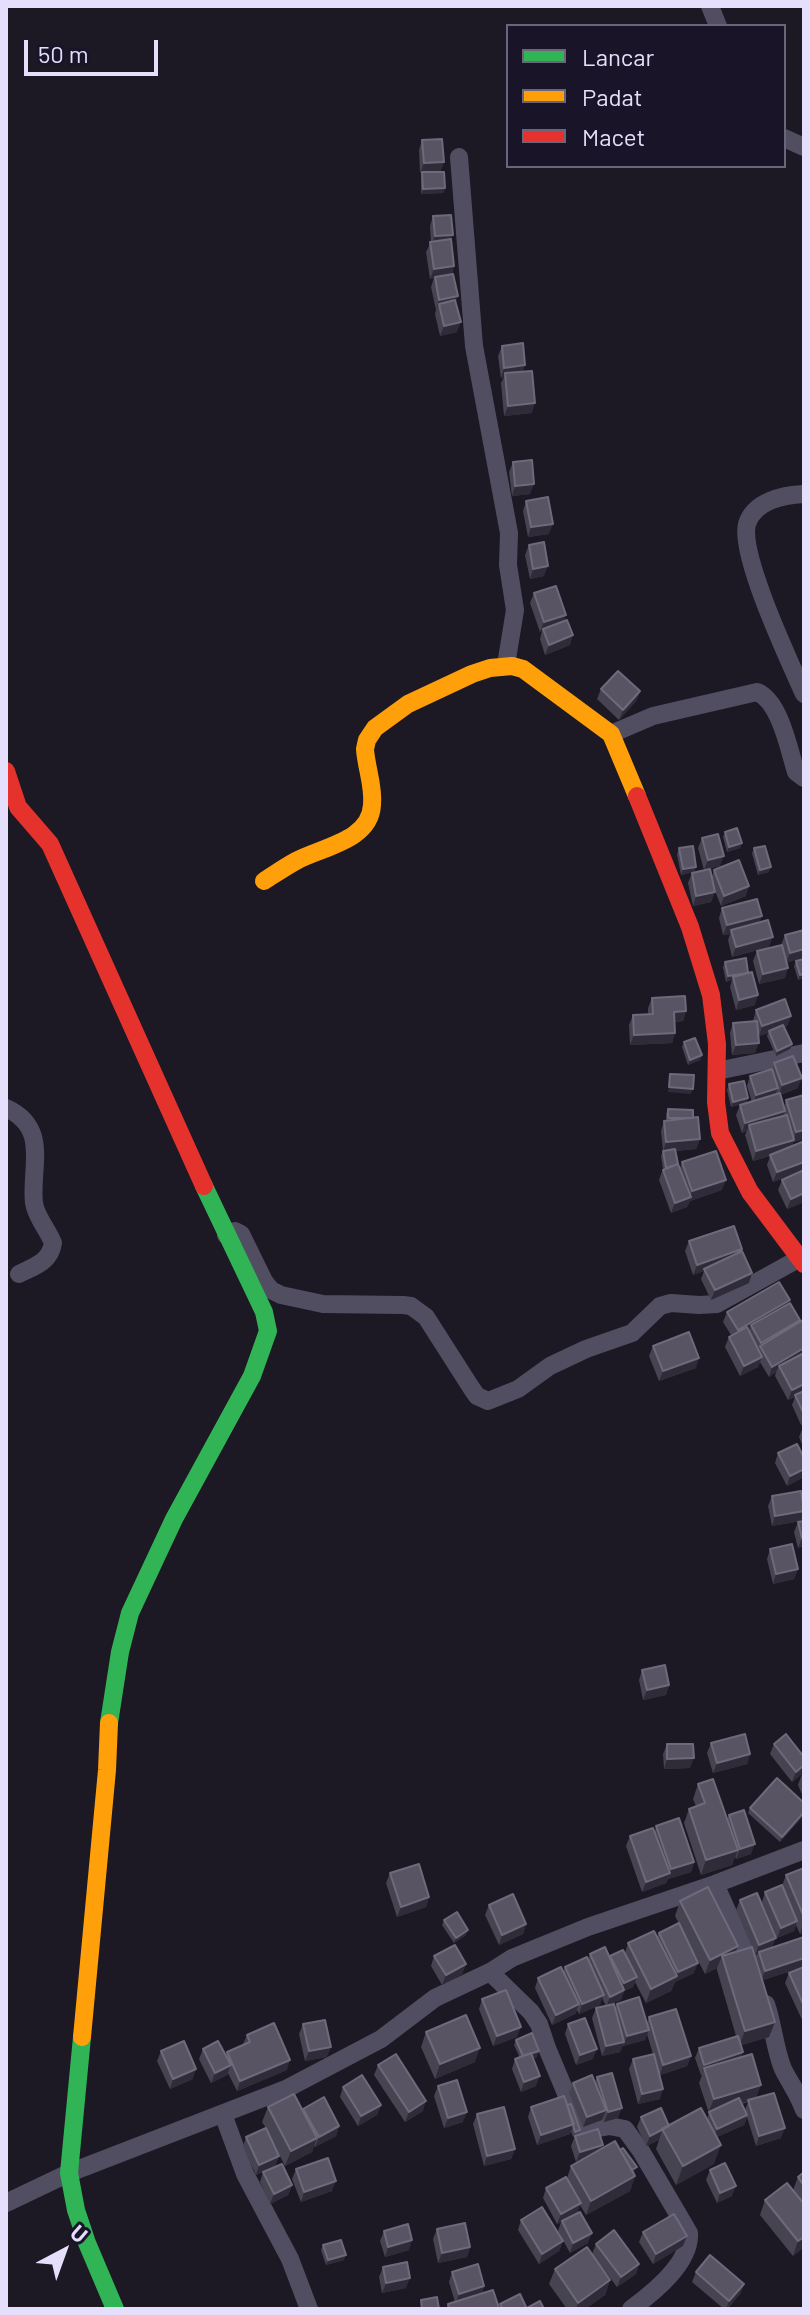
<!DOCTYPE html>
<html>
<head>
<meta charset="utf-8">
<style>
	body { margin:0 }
	#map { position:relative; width:810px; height:2315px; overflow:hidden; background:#1c1824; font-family:Barlow,sans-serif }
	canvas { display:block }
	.frame { position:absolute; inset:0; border:8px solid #e5dffb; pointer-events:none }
	.legend { position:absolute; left:506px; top:24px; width:280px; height:144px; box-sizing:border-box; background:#1a1428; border:2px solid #6b657c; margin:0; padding:10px 14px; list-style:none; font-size:24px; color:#e5dffb }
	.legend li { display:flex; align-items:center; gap:16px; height:40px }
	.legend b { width:40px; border:2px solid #6b657c }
	.north { position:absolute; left:24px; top:2211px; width:80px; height:80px; -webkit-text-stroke:6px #1a1428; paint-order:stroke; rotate:41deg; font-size:22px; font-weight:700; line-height:32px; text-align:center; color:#e5dffb }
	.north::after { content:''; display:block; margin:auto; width:28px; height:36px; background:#e5dffb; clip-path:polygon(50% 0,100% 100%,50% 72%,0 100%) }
	.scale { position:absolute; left:24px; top:40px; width:134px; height:36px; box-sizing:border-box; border:4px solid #e5dffb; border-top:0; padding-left:10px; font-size:24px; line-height:28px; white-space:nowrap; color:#e5dffb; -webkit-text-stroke:6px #1a1428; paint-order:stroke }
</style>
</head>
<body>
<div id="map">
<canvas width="810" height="2315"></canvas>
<div class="frame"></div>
<ul class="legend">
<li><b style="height:10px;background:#30b455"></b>Lancar</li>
<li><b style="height:10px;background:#ff9f0a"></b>Padat</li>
<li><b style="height:10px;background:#e5322d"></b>Macet</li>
</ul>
<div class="north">U</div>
<div class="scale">50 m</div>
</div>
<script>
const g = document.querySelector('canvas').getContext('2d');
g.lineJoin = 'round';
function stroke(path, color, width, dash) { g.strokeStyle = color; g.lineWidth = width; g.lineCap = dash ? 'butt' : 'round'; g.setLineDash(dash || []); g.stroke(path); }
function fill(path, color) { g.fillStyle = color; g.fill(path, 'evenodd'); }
stroke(new Path2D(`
	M 710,6 L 718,26
	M 784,138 L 804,147
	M 459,157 L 474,346 L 509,533 L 508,565 L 515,610 L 506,665
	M 804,494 C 783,495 754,501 747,524 C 739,555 790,662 804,694
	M 611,734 L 653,716 L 757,692 C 780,701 789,750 796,772 L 804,778
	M 717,1071 L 804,1053
	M 6,1108 C 50,1128 30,1167 34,1203 C 36,1217 48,1230 53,1243 C 50,1262 35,1266 19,1274
	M 226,1235 L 235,1231 L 241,1234 L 264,1281 L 271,1290 L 281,1295 L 323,1304 L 403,1305 L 411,1306 L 426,1317 L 472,1389 L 477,1396 L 488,1401 L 518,1389 L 550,1366 L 586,1349 L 632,1333 L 660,1306 L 671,1303 L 699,1305 L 717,1304 L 800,1258
	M 715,1884 L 753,1969
	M 490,1972 L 531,2012 L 539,2024 L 547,2048 L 580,2127 L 585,2130 L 609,2126 L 625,2129 L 641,2151 L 689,2233 C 691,2263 653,2293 631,2309
	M 766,2004 C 773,2024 775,2050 783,2069 C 790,2083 799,2095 804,2110
	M 223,2114 L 245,2174 L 290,2259 L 309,2309
	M 6,2203 L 69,2173 L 286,2089 L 381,2039 L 435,1998 L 490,1972 L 512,1958 L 588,1927 L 715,1884 L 804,1850`), '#524e62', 18);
stroke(new Path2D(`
	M 109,1723 L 120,1652 L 130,1613 L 174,1519 L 252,1376 L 268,1331 L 264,1312 L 204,1186
	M 82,2037 L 69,2173 L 76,2210 L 87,2243 L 115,2309`), '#30b455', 18);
stroke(new Path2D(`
	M 264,881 C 275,874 285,867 296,861 C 322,847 370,841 372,805 C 374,786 366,767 365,749 L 367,740 L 375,728 L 408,704 L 472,674 L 490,668 L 512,666 L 523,669 L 611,734 L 637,796
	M 82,2037 L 107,1770 L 109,1723`), '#ff9f0a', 18);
stroke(new Path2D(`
	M 6,771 L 18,807 L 50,844 L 204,1186
	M 637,796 L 690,927 L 711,995 L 717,1044 L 716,1102 L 720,1133 L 750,1192 L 804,1264`), '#e5322d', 18);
fill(new Path2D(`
	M 422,140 L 444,162 L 440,172 L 445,188 L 443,193 L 421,194 L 421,178 L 422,173 L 420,173 L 419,150 Z
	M 433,216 L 451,239 L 454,266 L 452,274 L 456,302 L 457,332 L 440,336 L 435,314 L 436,310 L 431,287 L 434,278 L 430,279 L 426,252 L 431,242 L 430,226 Z
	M 502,346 L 523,371 L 532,413 L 504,416 L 501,383 L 504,377 L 501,378 L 498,356 Z
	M 513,462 L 530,494 L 512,496 L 509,472 Z
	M 526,501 L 549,534 L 528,537 L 523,511 Z
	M 529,545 L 544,576 L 530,579 L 525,555 Z
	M 534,593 L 570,645 L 545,655 L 540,639 L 542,631 L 540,632 L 530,603 Z
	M 601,689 L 640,691 L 636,701 L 619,720 L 597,699 Z
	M 725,832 L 742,843 L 740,848 L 727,852 L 723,837 Z
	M 702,838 L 720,866 L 704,870 L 698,848 Z
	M 679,848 L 696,867 L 694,872 L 681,875 L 677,854 Z
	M 754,848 L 769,872 L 758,875 L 752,853 Z
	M 714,870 L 746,896 L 721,906 L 715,891 L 711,902 L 693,906 L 688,883 L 692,873 L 712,876 Z
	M 722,908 L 760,922 L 769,947 L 732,957 L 728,940 L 730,934 L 723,935 L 719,918 Z
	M 804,930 L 787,963 L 785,978 L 759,984 L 753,961 L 757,951 L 781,945 L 785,935 Z
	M 804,959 L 804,978 L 798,980 L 794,966 L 796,961 Z
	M 725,962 L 755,1005 L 736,1010 L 730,987 L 732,980 L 726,982 L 723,967 Z
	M 652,998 L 686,1011 L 683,1021 L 675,1022 L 675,1033 L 672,1043 L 630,1045 L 629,1025 L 633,1015 L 648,1014 L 648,1008 Z
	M 756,1010 L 791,1016 L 787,1026 L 784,1027 L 792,1044 L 790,1049 L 776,1056 L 767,1036 L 768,1033 L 759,1036 L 758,1034 L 755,1053 L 732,1055 L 730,1033 L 733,1023 L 753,1021 Z
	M 684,1042 L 702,1055 L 700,1060 L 688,1065 L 682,1047 Z
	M 774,1063 L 798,1088 L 780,1095 L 784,1107 L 786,1100 L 804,1139 L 793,1142 L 792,1147 L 804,1146 L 804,1202 L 787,1209 L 778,1190 L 782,1180 L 795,1174 L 773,1182 L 767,1165 L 770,1156 L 753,1161 L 745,1135 L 747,1131 L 742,1133 L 736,1115 L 740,1105 L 752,1102 L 747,1086 L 750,1076 L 772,1070 Z
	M 729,1084 L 748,1098 L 746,1103 L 731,1107 L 727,1090 Z
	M 668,1109 L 693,1118 L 700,1139 L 696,1149 L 675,1151 L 680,1168 L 682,1162 L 722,1190 L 690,1201 L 687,1207 L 671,1213 L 659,1180 L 663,1169 L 661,1156 L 663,1151 L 661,1131 L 664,1121 L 666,1120 L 666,1114 Z
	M 689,1241 L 741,1252 L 749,1283 L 711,1300 L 701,1279 L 704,1271 L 693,1275 L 685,1251 Z
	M 789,1303 L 800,1320 L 800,1323 L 804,1321 L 804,1424 L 801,1425 L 792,1405 L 795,1397 L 788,1400 L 775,1376 L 776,1372 L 769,1377 L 760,1362 L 758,1367 L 740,1376 L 725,1347 L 729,1337 L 731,1335 L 723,1322 L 727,1312 Z
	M 653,1346 L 696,1368 L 659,1381 L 649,1356 Z
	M 803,1427 L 804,1427 L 804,1449 L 799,1437 Z
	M 778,1453 L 804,1458 L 804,1477 L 787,1486 L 775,1463 Z
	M 804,1487 L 804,1515 L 801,1521 L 772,1526 L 768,1506 L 772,1496 L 802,1492 Z
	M 804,1521 L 804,1546 L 798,1548 L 794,1532 L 798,1522 Z
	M 770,1549 L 798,1569 L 794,1579 L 773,1584 L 767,1559 Z
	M 642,1670 L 669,1685 L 666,1695 L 643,1700 L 639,1680 Z
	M 711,1743 L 750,1754 L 747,1764 L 713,1773 L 707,1753 Z
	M 667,1744 L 690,1768 L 664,1769 L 663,1754 Z
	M 774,1744 L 804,1757 L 804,1799 L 798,1785 L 802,1774 L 792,1782 L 770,1754 Z
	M 698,1784 L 727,1820 L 729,1815 L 751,1854 L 736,1859 L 735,1856 L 732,1865 L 701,1875 L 684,1823 L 689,1809 L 696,1806 L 693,1799 Z
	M 804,1803 L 804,1815 L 780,1842 L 748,1813 L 750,1808 Z
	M 656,1826 L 694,1862 L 691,1872 L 668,1879 L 666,1883 L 642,1892 L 626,1846 L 630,1836 L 655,1831 Z
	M 804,1868 L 804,1932 L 800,1934 L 796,1925 L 794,1931 L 777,1938 L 762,1902 L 765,1892 L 782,1886 L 786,1875 Z
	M 390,1873 L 429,1897 L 426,1907 L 397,1917 L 386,1883 Z
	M 740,1900 L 773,1947 L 804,1967 L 762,1980 L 775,2022 L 769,2037 L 741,2045 L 742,2057 L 756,2098 L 781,2138 L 756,2146 L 747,2117 L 744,2125 L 717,2137 L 714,2164 L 676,2185 L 656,2149 L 659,2140 L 646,2146 L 637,2127 L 641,2117 L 669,2126 L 707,2119 L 709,2113 L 699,2083 L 702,2075 L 701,2075 L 695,2058 L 699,2048 L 736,2036 L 717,1970 L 717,1968 L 705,1974 L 675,1916 L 680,1901 L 738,1946 L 736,1951 L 752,1947 L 736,1910 ZM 748,2102 L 745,2110 L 742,2104 Z
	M 489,1905 L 526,1924 L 523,1934 L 499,1945 L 485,1915 Z
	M 444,1920 L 466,1935 L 454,1943 L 442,1925 Z
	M 659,1933 L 694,1973 L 675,1982 L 671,1991 L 646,2003 L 635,1982 L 633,1987 L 624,1991 L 621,2000 L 611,2004 L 615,2008 L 617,2004 L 647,2023 L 649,2017 L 691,2056 L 687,2066 L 660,2075 L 660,2099 L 638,2104 L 629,2069 L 633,2059 L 653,2054 L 647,2034 L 645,2040 L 623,2046 L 623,2045 L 620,2052 L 602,2056 L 592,2018 L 596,2008 L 606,2006 L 602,1998 L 600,2005 L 579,2014 L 577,2010 L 575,2014 L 552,2025 L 535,1988 L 538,1978 L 563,1972 L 565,1967 L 588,1960 L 590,1954 L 610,1958 L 610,1956 L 625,1953 L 628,1943 L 657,1937 Z
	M 434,1956 L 466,1964 L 462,1974 L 442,1985 L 431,1966 Z
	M 804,1967 L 804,2022 L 803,2022 L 785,1983 L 789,1973 Z
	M 482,1999 L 517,2037 L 493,2046 L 479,2009 Z
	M 303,2024 L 327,2057 L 305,2061 L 299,2034 Z
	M 568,2024 L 593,2059 L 576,2065 L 565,2034 Z
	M 426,2032 L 475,2062 L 435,2079 L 421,2047 Z
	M 247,2035 L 287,2070 L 237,2091 L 228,2073 L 227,2075 L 211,2083 L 199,2059 L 203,2049 L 226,2055 L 227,2052 L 243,2044 Z
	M 516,2040 L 537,2057 L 533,2058 L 536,2086 L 521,2092 L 512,2069 L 515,2059 L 520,2058 L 514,2045 Z
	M 161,2051 L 193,2079 L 170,2089 L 157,2061 Z
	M 378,2065 L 423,2111 L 405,2122 L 374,2075 Z
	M 597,2077 L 618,2118 L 604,2122 L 603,2118 L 602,2120 L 583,2127 L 569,2093 L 573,2083 L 595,2082 Z
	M 438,2086 L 463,2122 L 444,2128 L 434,2096 Z
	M 343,2087 L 381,2105 L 377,2115 L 358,2126 L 340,2097 Z
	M 268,2107 L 302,2110 L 339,2126 L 336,2136 L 315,2147 L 314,2146 L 312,2152 L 285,2166 L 266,2129 L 279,2156 L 275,2166 L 256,2175 L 243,2147 L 246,2137 L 266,2128 L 262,2122 Z
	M 531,2107 L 580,2130 L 579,2134 L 601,2148 L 635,2172 L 633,2173 L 635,2176 L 630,2191 L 586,2215 L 580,2205 L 577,2213 L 588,2243 L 570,2253 L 558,2231 L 561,2222 L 557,2224 L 543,2198 L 546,2188 L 567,2178 L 571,2166 L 580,2160 L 576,2162 L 571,2146 L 575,2136 L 573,2137 L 571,2131 L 570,2134 L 537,2145 L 528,2117 Z
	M 477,2114 L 515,2149 L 511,2159 L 484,2166 L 473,2124 Z
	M 296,2169 L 332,2191 L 301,2202 L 292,2179 Z
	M 710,2170 L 732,2196 L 717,2203 L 706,2180 Z
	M 263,2172 L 292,2185 L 288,2195 L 270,2204 L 260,2182 Z
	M 804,2172 L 804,2247 L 793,2256 L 760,2215 L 765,2200 L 793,2190 L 798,2177 Z
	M 521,2220 L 563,2241 L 559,2251 L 539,2264 L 518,2230 Z
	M 437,2229 L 470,2247 L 467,2257 L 438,2263 L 433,2239 Z
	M 384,2231 L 409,2250 L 385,2257 L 380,2241 Z
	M 643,2232 L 683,2246 L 653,2264 L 639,2242 Z
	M 596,2244 L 639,2264 L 636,2274 L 617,2287 L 592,2254 Z
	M 323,2245 L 344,2260 L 326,2265 L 321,2250 Z
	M 383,2267 L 406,2288 L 382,2293 L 379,2277 Z
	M 555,2269 L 610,2280 L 605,2295 L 585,2309 L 567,2309 L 549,2284 Z
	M 452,2272 L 484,2286 L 482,2294 L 499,2307 L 500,2304 L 503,2309 L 446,2309 L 448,2304 L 455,2302 L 449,2282 Z
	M 696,2272 L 744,2284 L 740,2294 L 727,2309 L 724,2309 L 692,2282 Z`), '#474452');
fill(new Path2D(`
	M 444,162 L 440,172 L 420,173 L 424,163 Z
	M 445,188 L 443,193 L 421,194 L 423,189 Z
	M 453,235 L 449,245 L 431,246 L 435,236 Z
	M 454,266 L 451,276 L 430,279 L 434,269 Z
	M 458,296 L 454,306 L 439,304 L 436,310 L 439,300 Z
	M 461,322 L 457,332 L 440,336 L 444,326 Z
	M 525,365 L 522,375 L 505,373 L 504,377 L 501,378 L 504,368 Z
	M 535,403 L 532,413 L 504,416 L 508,406 Z
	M 534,484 L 530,494 L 512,496 L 515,486 Z
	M 553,524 L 549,534 L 528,537 L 531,527 Z
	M 548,566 L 544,576 L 530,579 L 533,569 Z
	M 566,615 L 562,625 L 543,629 L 542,631 L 540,632 L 544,622 Z
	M 573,635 L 570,645 L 545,655 L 549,645 Z
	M 640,691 L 636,701 L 619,720 L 623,710 Z
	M 742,843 L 740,848 L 727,852 L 729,847 Z
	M 724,856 L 720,866 L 704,870 L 708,860 Z
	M 696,867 L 694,872 L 681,875 L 683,869 Z
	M 771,867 L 769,872 L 758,875 L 760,870 Z
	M 749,886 L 746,896 L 721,906 L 724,896 Z
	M 715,892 L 711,902 L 693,906 L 696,896 Z
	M 762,916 L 758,926 L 731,930 L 730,934 L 723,935 L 727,925 Z
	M 773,937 L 769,947 L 732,957 L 736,947 Z
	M 804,949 L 804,958 L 786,963 L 790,953 Z
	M 788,968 L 785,978 L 759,984 L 763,974 Z
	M 748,973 L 733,977 L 732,980 L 726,982 L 728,976 Z
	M 804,974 L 804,978 L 798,980 L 800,975 Z
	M 758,995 L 755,1005 L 736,1010 L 739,1000 Z
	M 686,1011 L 683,1021 L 671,1022 L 674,1012 Z
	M 791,1016 L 787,1026 L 759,1036 L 762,1026 Z
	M 675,1033 L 672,1043 L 630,1045 L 634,1035 Z
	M 759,1043 L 755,1053 L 732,1055 L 736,1045 Z
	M 792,1044 L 790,1049 L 776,1056 L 777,1051 Z
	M 702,1055 L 700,1060 L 688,1065 L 690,1060 Z
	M 802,1078 L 798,1088 L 779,1095 L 782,1085 Z
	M 669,1087 L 693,1089 L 691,1094 L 668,1092 Z
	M 778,1088 L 774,1098 L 753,1105 L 756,1095 Z
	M 748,1098 L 746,1103 L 731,1107 L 733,1102 Z
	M 785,1111 L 781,1121 L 749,1125 L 747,1131 L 742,1133 L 745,1123 Z
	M 804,1130 L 804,1139 L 793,1142 L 790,1150 L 753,1161 L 756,1151 L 794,1141 L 796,1132 Z
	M 700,1139 L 696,1149 L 663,1152 L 666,1142 Z
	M 804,1162 L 804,1170 L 773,1182 L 777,1172 Z
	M 726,1180 L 722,1190 L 690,1201 L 687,1207 L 671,1213 L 675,1203 L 690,1198 L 692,1191 Z
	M 804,1193 L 804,1202 L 787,1209 L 791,1199 Z
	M 742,1249 L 738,1259 L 704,1269 L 704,1271 L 693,1275 L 697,1265 Z
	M 752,1273 L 749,1283 L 711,1300 L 715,1290 Z
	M 790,1300 L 786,1310 L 751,1325 L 749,1332 L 734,1340 L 738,1330 Z
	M 800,1320 L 797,1330 L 760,1346 L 761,1343 Z
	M 804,1348 L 804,1356 L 779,1366 L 776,1372 L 769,1377 L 772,1367 Z
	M 762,1357 L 758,1367 L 740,1376 L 744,1366 Z
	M 699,1358 L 696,1368 L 659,1381 L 663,1371 Z
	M 804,1384 L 804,1392 L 788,1400 L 792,1390 Z
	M 804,1469 L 804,1477 L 787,1486 L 790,1476 Z
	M 804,1511 L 801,1521 L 772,1526 L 775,1516 Z
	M 804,1537 L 804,1546 L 798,1548 L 802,1538 Z
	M 798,1569 L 794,1579 L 773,1584 L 776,1574 Z
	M 669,1685 L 666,1695 L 643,1700 L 647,1690 Z
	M 750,1754 L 747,1764 L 713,1773 L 717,1763 Z
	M 694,1758 L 690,1768 L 664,1769 L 667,1759 Z
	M 804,1765 L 804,1771 L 804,1770 L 802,1774 L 792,1782 L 796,1772 Z
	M 804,1812 L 804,1815 L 780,1842 L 782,1837 Z
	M 755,1844 L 751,1854 L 736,1859 L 740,1849 Z
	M 738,1850 L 732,1865 L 701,1875 L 706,1860 Z
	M 694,1862 L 691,1872 L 668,1879 L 671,1869 Z
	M 670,1873 L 666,1883 L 642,1892 L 646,1882 Z
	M 429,1897 L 426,1907 L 397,1917 L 401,1907 Z
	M 797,1921 L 794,1931 L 777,1938 L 781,1928 Z
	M 804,1921 L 804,1932 L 800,1934 Z
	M 526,1924 L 523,1934 L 499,1945 L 502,1935 Z
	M 468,1930 L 466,1935 L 454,1943 L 456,1938 Z
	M 776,1938 L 772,1948 L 755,1955 L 759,1945 Z
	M 738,1946 L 732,1961 L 722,1956 L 717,1968 L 705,1974 L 710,1960 Z
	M 804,1958 L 804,1967 L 761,1981 L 765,1971 Z
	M 698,1963 L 694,1973 L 675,1982 L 671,1991 L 646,2003 L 651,1989 L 676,1976 L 678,1972 Z
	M 466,1964 L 462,1974 L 442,1985 L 446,1975 Z
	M 637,1977 L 633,1987 L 624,1991 L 621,2000 L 606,2007 L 610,1997 L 620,1992 L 624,1983 Z
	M 604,1995 L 600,2005 L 579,2014 L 582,2004 Z
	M 579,2004 L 575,2014 L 552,2025 L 556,2015 Z
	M 775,2022 L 769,2037 L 739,2046 L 745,2031 Z
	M 521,2027 L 517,2037 L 493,2046 L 497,2036 Z
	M 649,2030 L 645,2040 L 623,2046 L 627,2036 Z
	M 624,2042 L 620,2052 L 602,2056 L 606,2046 Z
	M 331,2047 L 327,2057 L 305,2061 L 309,2051 Z
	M 480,2048 L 475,2062 L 435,2079 L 440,2064 Z
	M 597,2049 L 593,2059 L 576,2065 L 580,2055 Z
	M 539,2051 L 537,2057 L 522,2063 L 523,2058 Z
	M 743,2052 L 740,2062 L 704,2068 L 701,2075 L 704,2065 Z
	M 691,2056 L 687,2066 L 660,2075 L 663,2065 Z
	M 290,2060 L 287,2070 L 237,2091 L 240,2081 Z
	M 231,2065 L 227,2075 L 211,2083 L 215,2073 Z
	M 196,2069 L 193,2079 L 170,2089 L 173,2079 Z
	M 540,2076 L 536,2086 L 521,2092 L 524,2082 Z
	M 761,2085 L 756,2099 L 708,2113 L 714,2099 Z
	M 663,2089 L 660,2099 L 638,2104 L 642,2094 Z
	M 426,2101 L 423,2111 L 405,2122 L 409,2112 Z
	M 381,2105 L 377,2115 L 358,2126 L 361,2116 Z
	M 622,2108 L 618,2118 L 604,2122 L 608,2112 Z
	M 606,2110 L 602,2120 L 583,2127 L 587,2117 Z
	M 467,2112 L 463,2122 L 444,2128 L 448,2118 Z
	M 747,2115 L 744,2125 L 713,2139 L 717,2129 Z
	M 574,2124 L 570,2134 L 537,2145 L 541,2135 Z
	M 339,2126 L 336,2136 L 315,2147 L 319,2137 Z
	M 785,2128 L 781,2138 L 756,2146 L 759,2136 Z
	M 662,2130 L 659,2140 L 646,2146 L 650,2136 Z
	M 317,2138 L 312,2152 L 285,2166 L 291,2151 Z
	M 603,2145 L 599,2155 L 576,2162 L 580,2152 Z
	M 721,2145 L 714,2164 L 676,2185 L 683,2166 Z
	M 515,2149 L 511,2159 L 484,2166 L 487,2156 Z
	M 279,2156 L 275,2166 L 256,2175 L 259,2165 Z
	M 635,2176 L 630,2191 L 586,2215 L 591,2201 Z
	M 336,2181 L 332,2191 L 301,2202 L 304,2192 Z
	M 292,2185 L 288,2195 L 270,2204 L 274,2194 Z
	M 736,2186 L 732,2196 L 717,2203 L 720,2193 Z
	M 581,2203 L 577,2213 L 557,2224 L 561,2214 Z
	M 592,2233 L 588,2243 L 570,2253 L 573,2243 Z
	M 687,2236 L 683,2246 L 653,2264 L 656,2254 Z
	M 804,2237 L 804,2247 L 793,2256 L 798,2241 Z
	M 412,2240 L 409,2250 L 385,2257 L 388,2247 Z
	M 563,2241 L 559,2251 L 539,2264 L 542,2254 Z
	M 470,2247 L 467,2257 L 438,2263 L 442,2253 Z
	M 346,2255 L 344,2260 L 326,2265 L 328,2260 Z
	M 639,2264 L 636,2274 L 617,2287 L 621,2277 Z
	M 410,2278 L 406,2288 L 382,2293 L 386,2283 Z
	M 610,2280 L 605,2295 L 585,2309 L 576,2309 L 578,2303 Z
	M 744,2284 L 740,2294 L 726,2309 L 729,2301 Z
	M 484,2286 L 481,2296 L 455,2304 L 459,2294 Z`), '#2f2b38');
const building = new Path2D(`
	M 442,139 L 444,162 L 424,163 L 422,140 Z
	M 422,172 L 444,172 L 445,188 L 423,189 Z
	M 451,215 L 453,235 L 435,236 L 433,216 Z
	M 451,239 L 454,266 L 434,269 L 430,242 Z
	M 453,274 L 458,296 L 439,300 L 435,277 Z
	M 455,300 L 461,322 L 444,326 L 439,304 Z
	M 523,343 L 525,365 L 504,368 L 502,346 Z
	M 532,371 L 535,403 L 508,406 L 505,373 Z
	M 532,460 L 534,484 L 515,486 L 513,462 Z
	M 548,497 L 553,524 L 531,527 L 526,501 Z
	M 544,542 L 548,566 L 533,569 L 529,545 Z
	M 556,586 L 566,615 L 544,622 L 534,593 Z
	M 567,620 L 573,635 L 549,645 L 543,629 Z
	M 618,671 L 640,691 L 623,710 L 601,689 Z
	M 737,828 L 742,843 L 729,847 L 725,832 Z
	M 718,834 L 724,856 L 708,860 L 702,838 Z
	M 693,846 L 696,867 L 683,869 L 679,848 Z
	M 765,846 L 771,867 L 760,870 L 754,848 Z
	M 739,860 L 749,886 L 724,896 L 714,870 Z
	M 710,869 L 715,892 L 696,896 L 692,873 Z
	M 757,899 L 762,916 L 727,925 L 722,908 Z
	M 768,920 L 773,937 L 736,947 L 731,930 Z
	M 804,930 L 804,949 L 790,953 L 785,935 Z
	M 782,945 L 788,968 L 763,974 L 757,951 Z
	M 746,958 L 748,973 L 728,976 L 725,962 Z
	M 804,959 L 804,974 L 800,975 L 796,961 Z
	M 752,972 L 758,995 L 739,1000 L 733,977 Z
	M 685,996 L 686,1011 L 674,1012 L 675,1033 L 634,1035 L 633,1015 L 653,1014 L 652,998 Z
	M 785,999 L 791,1016 L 762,1026 L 756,1010 Z
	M 757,1021 L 759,1043 L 736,1045 L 733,1023 Z
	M 783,1025 L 792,1044 L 777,1051 L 769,1031 Z
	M 695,1038 L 702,1055 L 690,1060 L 684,1042 Z
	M 793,1056 L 802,1078 L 782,1085 L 774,1063 Z
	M 772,1069 L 778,1088 L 756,1095 L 750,1076 Z
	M 670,1074 L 694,1075 L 693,1089 L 669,1087 Z
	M 744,1081 L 748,1098 L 733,1102 L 729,1084 Z
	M 780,1093 L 785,1111 L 745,1123 L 740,1105 Z
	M 804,1095 L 804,1130 L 796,1132 L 786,1100 Z
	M 668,1109 L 693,1110 L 693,1118 L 668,1118 Z
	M 787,1115 L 794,1140 L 756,1151 L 749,1125 Z
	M 698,1117 L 700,1139 L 666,1142 L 664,1121 Z
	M 802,1142 L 804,1146 L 804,1162 L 777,1172 L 770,1155 Z
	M 675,1149 L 678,1164 L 666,1168 L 663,1151 Z
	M 716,1151 L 726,1180 L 692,1191 L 682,1162 Z
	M 678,1164 L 691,1197 L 675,1203 L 663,1170 Z
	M 804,1170 L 804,1193 L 791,1199 L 782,1180 Z
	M 734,1226 L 742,1249 L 697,1265 L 689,1241 Z
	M 742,1251 L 752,1273 L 715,1290 L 704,1269 Z
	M 779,1282 L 790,1300 L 738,1330 L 727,1312 Z
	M 790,1303 L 800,1320 L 761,1343 L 751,1325 Z
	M 803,1320 L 804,1348 L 772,1367 L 760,1346 Z
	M 747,1327 L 762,1357 L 744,1366 L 729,1337 Z
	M 689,1332 L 699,1358 L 663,1371 L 653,1346 Z
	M 804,1353 L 804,1384 L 792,1390 L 779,1366 Z
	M 804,1391 L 804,1414 L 795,1395 Z
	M 797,1444 L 804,1458 L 804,1469 L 790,1476 L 778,1453 Z
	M 801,1491 L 804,1511 L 775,1516 L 772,1496 Z
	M 804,1521 L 804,1537 L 802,1538 L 798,1522 Z
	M 792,1544 L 798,1569 L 776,1574 L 770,1549 Z
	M 665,1665 L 669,1685 L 647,1690 L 642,1670 Z
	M 745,1734 L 750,1754 L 717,1763 L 711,1743 Z
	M 786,1734 L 804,1757 L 804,1765 L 796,1772 L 774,1744 Z
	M 667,1744 L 693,1744 L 694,1758 L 667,1759 Z
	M 777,1778 L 804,1803 L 804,1812 L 782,1837 L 750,1808 Z
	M 713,1779 L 738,1850 L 706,1860 L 689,1809 L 705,1803 L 698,1784 Z
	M 744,1810 L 755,1844 L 740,1849 L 729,1815 Z
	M 679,1818 L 694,1862 L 671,1869 L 656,1826 Z
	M 653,1828 L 670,1873 L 646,1882 L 630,1836 Z
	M 419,1864 L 429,1897 L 401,1907 L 390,1873 Z
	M 804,1868 L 804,1917 L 786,1875 Z
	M 782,1885 L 797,1921 L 781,1928 L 765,1892 Z
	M 708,1887 L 738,1946 L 710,1960 L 680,1901 Z
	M 757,1893 L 776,1938 L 759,1945 L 740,1900 Z
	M 513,1894 L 526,1924 L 502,1935 L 489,1905 Z
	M 457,1912 L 468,1930 L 456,1938 L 444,1920 Z
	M 679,1923 L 698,1963 L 678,1972 L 659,1933 Z
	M 654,1931 L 677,1976 L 651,1989 L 628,1943 Z
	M 804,1937 L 804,1958 L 765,1971 L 759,1952 Z
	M 455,1945 L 466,1964 L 446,1975 L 434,1956 Z
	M 605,1947 L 624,1990 L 610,1997 L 590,1954 Z
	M 752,1947 L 775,2022 L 745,2031 L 722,1956 Z
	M 623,1950 L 637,1977 L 624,1983 L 610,1956 Z
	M 587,1957 L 604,1995 L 582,2004 L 565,1967 Z
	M 561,1967 L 579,2004 L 556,2015 L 538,1978 Z
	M 804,1967 L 804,2006 L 789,1973 Z
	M 506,1990 L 521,2027 L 497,2036 L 482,1999 Z
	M 639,1997 L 649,2030 L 627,2036 L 617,2004 Z
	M 614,2004 L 624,2042 L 606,2046 L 596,2008 Z
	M 676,2009 L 691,2056 L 663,2065 L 649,2017 Z
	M 466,2015 L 480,2048 L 440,2064 L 426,2032 Z
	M 585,2018 L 597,2049 L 580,2055 L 568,2024 Z
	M 325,2020 L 331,2047 L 309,2051 L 303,2024 Z
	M 274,2023 L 290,2060 L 240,2081 L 227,2052 L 250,2042 L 247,2035 Z
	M 532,2033 L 539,2051 L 523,2056 L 516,2040 Z
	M 738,2036 L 743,2052 L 704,2065 L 699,2048 Z
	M 184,2041 L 196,2069 L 173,2079 L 161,2051 Z
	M 218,2041 L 231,2065 L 215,2073 L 203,2049 Z
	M 531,2053 L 540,2076 L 524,2082 L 515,2059 Z
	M 396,2054 L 426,2101 L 409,2112 L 378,2065 Z
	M 654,2054 L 663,2089 L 642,2094 L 633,2059 Z
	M 752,2054 L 761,2085 L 714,2099 L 704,2068 Z
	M 612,2073 L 622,2108 L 608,2112 L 597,2077 Z
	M 362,2075 L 381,2105 L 361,2116 L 343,2087 Z
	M 592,2075 L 606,2110 L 587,2117 L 573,2083 Z
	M 457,2080 L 467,2112 L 448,2118 L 438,2086 Z
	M 774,2093 L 785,2128 L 759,2136 L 748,2100 Z
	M 294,2094 L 317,2138 L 291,2151 L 268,2107 Z
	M 564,2096 L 574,2124 L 541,2135 L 531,2107 Z
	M 324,2097 L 339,2126 L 319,2137 L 303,2109 Z
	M 739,2098 L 747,2115 L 717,2129 L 709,2112 Z
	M 571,2104 L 580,2130 L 575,2132 L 567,2105 Z
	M 504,2107 L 515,2149 L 487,2156 L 477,2114 Z
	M 661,2108 L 669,2126 L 650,2136 L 641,2117 Z
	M 701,2108 L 721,2145 L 683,2166 L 662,2129 Z
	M 266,2128 L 279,2156 L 259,2165 L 246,2137 Z
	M 598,2129 L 603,2145 L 580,2152 L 575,2136 Z
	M 615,2141 L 635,2176 L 591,2201 L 571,2166 Z
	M 623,2148 L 637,2167 L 632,2170 L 620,2150 Z
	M 328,2158 L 336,2181 L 304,2192 L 296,2169 Z
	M 725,2163 L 736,2186 L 720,2193 L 710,2170 Z
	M 282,2164 L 292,2185 L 274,2194 L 263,2172 Z
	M 804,2172 L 804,2186 L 798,2177 Z
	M 566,2177 L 581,2203 L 561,2214 L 546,2188 Z
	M 787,2183 L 804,2204 L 804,2237 L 798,2241 L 765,2200 Z
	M 542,2207 L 563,2241 L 542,2254 L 521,2220 Z
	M 580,2212 L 592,2233 L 573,2243 L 562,2221 Z
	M 674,2214 L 687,2236 L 656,2254 L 643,2232 Z
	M 465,2223 L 470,2247 L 442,2253 L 437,2229 Z
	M 408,2224 L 412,2240 L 388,2247 L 384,2231 Z
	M 614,2230 L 639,2264 L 621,2277 L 596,2244 Z
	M 341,2240 L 346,2255 L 328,2260 L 323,2245 Z
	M 587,2247 L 610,2280 L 578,2303 L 555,2269 Z
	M 710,2255 L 744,2284 L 729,2301 L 696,2272 Z
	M 407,2262 L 410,2278 L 386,2283 L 383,2267 Z
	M 478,2264 L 484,2286 L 459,2294 L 452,2272 Z
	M 493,2290 L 499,2308 L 449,2309 L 448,2304 Z
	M 520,2294 L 527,2309 L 503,2309 L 500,2304 Z
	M 437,2297 L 439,2309 L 422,2309 L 421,2300 Z
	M 540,2301 L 544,2309 L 527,2309 L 527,2308 Z`);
fill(building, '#585464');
stroke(building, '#6e6a7c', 2);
</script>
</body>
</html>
